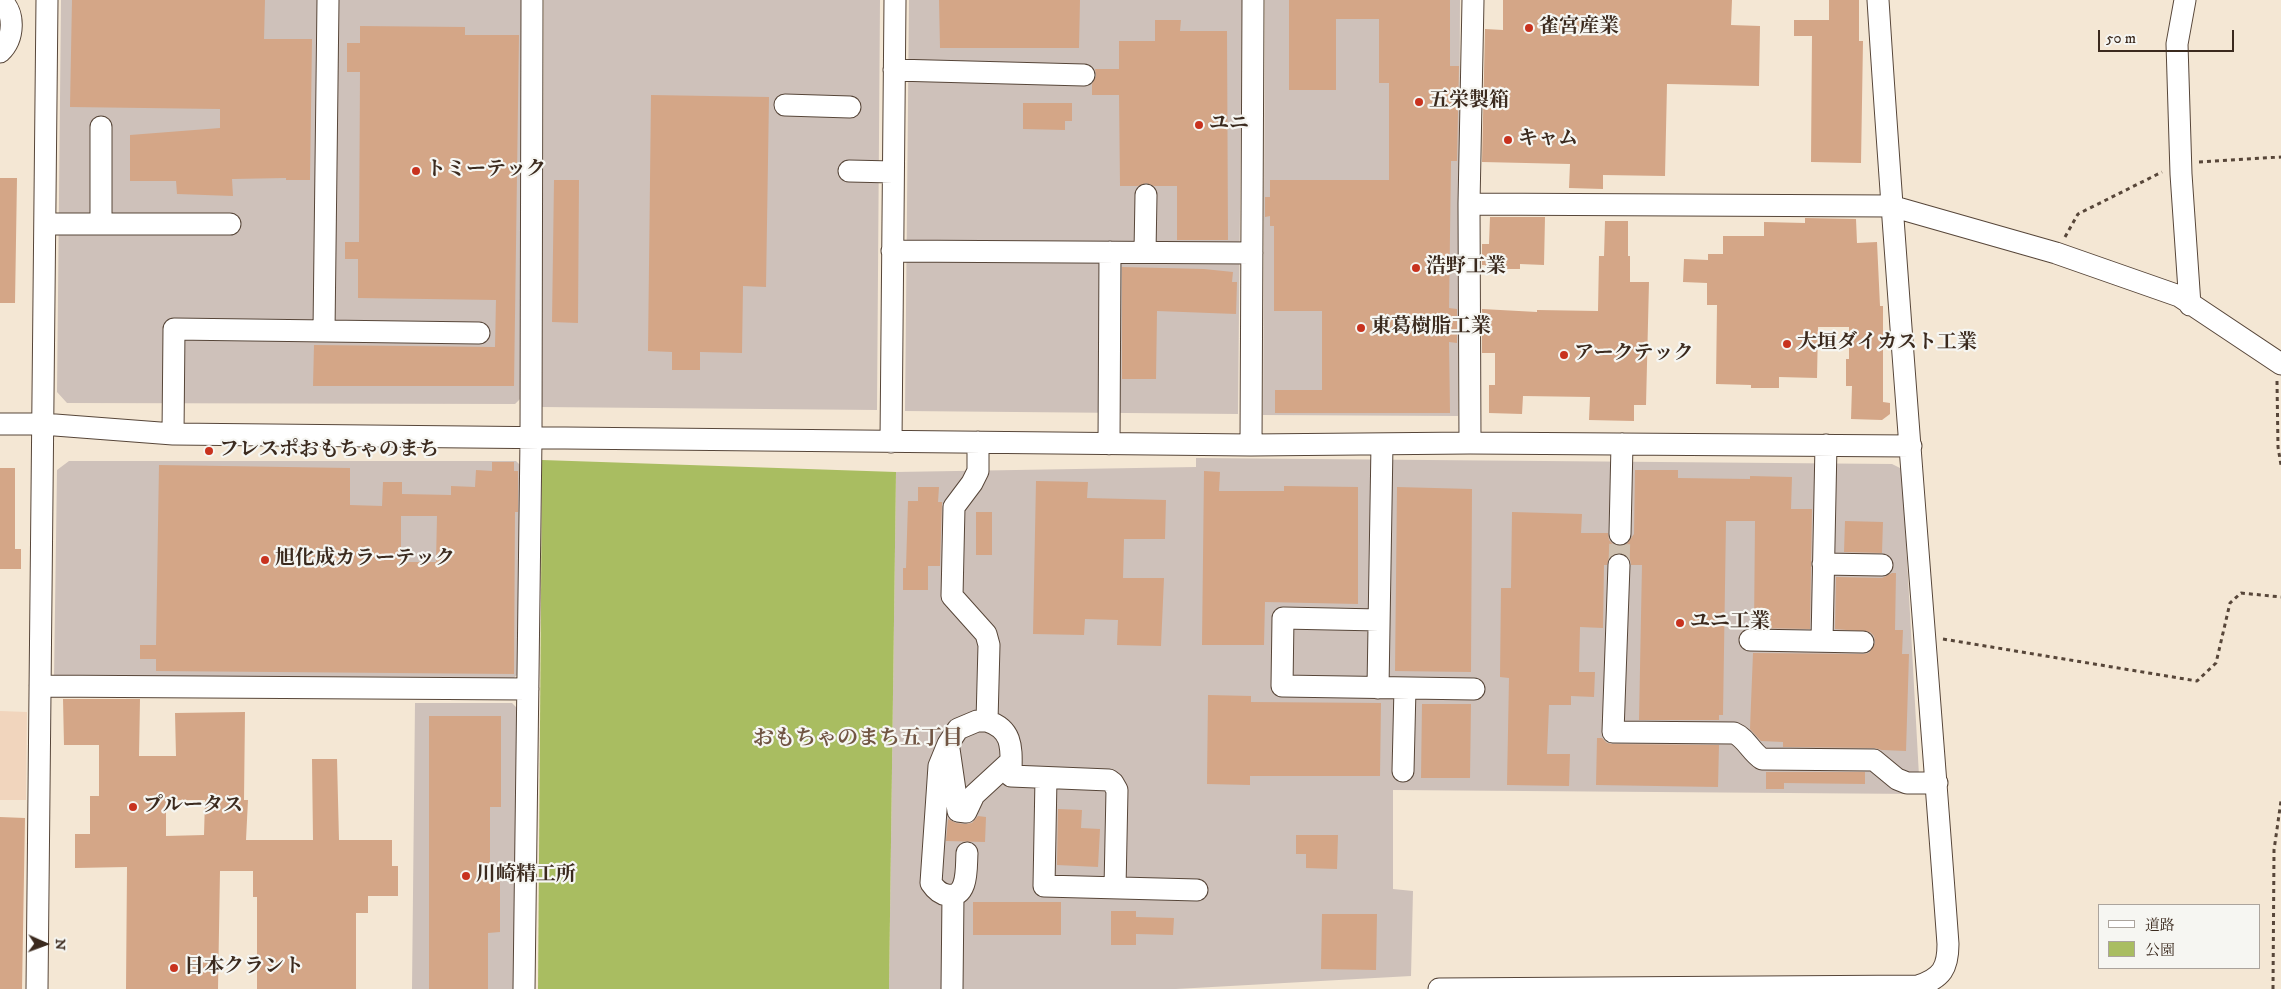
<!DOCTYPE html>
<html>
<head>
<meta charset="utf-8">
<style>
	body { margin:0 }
	#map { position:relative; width:2281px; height:989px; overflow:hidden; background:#f4e7d4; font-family:"IM FELL DW Pica","Noto Serif JP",serif }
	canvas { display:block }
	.legend { position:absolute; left:2098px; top:904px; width:162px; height:65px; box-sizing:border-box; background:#f6f6f2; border:1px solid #aba49d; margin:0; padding:6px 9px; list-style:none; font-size:15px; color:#3b2a1e }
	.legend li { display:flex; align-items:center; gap:10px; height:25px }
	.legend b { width:25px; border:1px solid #aba49d }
	.north { position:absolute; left:20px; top:919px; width:50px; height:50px; -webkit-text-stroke:4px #f6f6f2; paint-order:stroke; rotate:92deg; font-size:14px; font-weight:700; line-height:20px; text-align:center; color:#3b2a1e }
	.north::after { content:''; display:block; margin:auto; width:18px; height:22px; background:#3b2a1e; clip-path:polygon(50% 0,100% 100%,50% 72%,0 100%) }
	.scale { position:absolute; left:2098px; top:30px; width:136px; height:22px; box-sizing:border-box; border:2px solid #3b2a1e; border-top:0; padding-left:6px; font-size:15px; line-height:18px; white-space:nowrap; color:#3b2a1e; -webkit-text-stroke:4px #f6f6f2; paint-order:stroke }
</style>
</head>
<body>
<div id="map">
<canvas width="2281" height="989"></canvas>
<ul class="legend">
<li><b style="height:6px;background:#fff"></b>道路</li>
<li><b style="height:14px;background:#a9bd61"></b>公園</li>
</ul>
<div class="north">N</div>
<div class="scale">50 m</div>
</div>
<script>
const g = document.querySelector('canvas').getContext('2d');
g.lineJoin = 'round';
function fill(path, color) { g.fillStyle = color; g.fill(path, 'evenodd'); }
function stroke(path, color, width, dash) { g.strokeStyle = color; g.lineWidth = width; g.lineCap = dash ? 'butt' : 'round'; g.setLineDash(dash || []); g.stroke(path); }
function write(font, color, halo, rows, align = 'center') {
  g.font = font + ' "IM FELL DW Pica","Noto Serif JP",serif'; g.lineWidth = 4.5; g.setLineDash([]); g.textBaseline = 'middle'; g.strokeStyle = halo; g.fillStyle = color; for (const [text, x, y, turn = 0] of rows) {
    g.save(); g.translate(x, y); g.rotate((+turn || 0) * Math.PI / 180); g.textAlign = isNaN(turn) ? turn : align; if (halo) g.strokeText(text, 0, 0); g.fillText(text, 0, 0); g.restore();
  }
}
fill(new Path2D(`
	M 0,711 L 27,712 L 26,800 L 0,800 Z`), '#f1d5bd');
fill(new Path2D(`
	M 61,0 L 523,0 L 522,397 L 515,404 L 67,403 L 57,392 Z
	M 544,0 L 880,0 L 877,410 L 542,407 Z
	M 909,0 L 1242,0 L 1238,414 L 905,411 Z
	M 1265,0 L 1460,0 L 1458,416 L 1263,415 Z
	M 1196,458 L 1892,464 L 1902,469 L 1920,794 L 1393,790 L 1393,889 L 1413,891 L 1411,976 L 1176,989 L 889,989 L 896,472 L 1196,467 Z
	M 69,461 L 516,461 L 520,465 L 517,675 L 504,687 L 54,678 L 57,470 Z
	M 415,703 L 512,703 L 517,708 L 516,989 L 412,989 Z`), '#cec1ba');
fill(new Path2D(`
	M 542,460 L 896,472 L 889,989 L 538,989 Z`), '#a9bd61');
fill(new Path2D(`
	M 72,0 L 265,0 L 264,39 L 312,39 L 310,180 L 286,180 L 286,178 L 232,179 L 233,196 L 177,194 L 176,181 L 130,181 L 130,135 L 220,128 L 220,109 L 70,107 Z
	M 939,0 L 1080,0 L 1079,48 L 940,48 Z
	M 1289,0 L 1450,0 L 1450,66 L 1459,66 L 1457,161 L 1451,161 L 1449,308 L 1457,309 L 1457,343 L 1449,342 L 1450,413 L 1275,413 L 1275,390 L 1322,390 L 1322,311 L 1274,311 L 1274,226 L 1270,226 L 1270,216 L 1265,217 L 1265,197 L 1270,197 L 1270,180 L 1389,180 L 1389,83 L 1379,83 L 1379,19 L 1336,19 L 1336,90 L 1289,90 Z
	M 1503,0 L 1732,0 L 1731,25 L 1760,26 L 1759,86 L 1667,84 L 1665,176 L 1603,175 L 1603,189 L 1569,188 L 1570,164 L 1482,162 L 1485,29 L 1503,30 Z
	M 1829,0 L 1859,0 L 1859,41 L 1863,41 L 1861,163 L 1811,162 L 1812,36 L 1794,36 L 1794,20 L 1829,20 Z
	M 1155,20 L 1181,20 L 1180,31 L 1227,31 L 1228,240 L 1177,240 L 1177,186 L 1154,186 L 1146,183 L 1138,186 L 1120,186 L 1119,95 L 1092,95 L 1092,84 L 1096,76 L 1095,69 L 1119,69 L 1119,41 L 1155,41 Z
	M 360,26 L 465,27 L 465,35 L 519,35 L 514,386 L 313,386 L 314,345 L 495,347 L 496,300 L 358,298 L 358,259 L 345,259 L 345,242 L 359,242 L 360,72 L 347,72 L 347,43 L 360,43 Z
	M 651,95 L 769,97 L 766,287 L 743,286 L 742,353 L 700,352 L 700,370 L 672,370 L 672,352 L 648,351 Z
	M 1023,103 L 1072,103 L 1072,121 L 1065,121 L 1065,130 L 1023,129 Z
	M 0,178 L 17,178 L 15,303 L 0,303 Z
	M 554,180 L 579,180 L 578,323 L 552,322 Z
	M 1490,217 L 1545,217 L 1544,265 L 1520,264 L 1520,269 L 1485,269 L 1485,265 L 1482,265 L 1482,244 L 1489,244 Z
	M 1805,218 L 1856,219 L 1857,243 L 1877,242 L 1880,306 L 1883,306 L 1883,402 L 1890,403 L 1890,414 L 1882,420 L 1851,419 L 1852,386 L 1846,386 L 1846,359 L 1849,359 L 1849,327 L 1818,327 L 1817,378 L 1779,377 L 1779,388 L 1751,388 L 1751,385 L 1716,384 L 1717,305 L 1707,305 L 1707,283 L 1683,282 L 1684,259 L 1708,260 L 1708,254 L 1723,254 L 1723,236 L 1764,236 L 1764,222 L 1805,223 Z
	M 1605,221 L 1628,221 L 1628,256 L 1630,256 L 1630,282 L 1649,282 L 1646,405 L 1634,405 L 1634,421 L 1589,420 L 1590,397 L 1523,396 L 1522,414 L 1489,413 L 1489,385 L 1495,385 L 1495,353 L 1482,353 L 1482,309 L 1537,312 L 1537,310 L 1598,311 L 1599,256 L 1604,256 Z
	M 1122,267 L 1204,269 L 1233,272 L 1232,282 L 1237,282 L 1236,314 L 1157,311 L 1156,379 L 1122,379 Z
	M 492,462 L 514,462 L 514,471 L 518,471 L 518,512 L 515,512 L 514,674 L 156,671 L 156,659 L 140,659 L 140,645 L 156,645 L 159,465 L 350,468 L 350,505 L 382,506 L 383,482 L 402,482 L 402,494 L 451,495 L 451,486 L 475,487 L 476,470 L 492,471 ZM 401,516 L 437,516 L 436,562 L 401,562 Z
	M 0,468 L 15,468 L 15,549 L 21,549 L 21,569 L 0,569 Z
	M 1635,470 L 1678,470 L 1678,478 L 1750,479 L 1750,476 L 1792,477 L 1791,509 L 1812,509 L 1810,629 L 1754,628 L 1755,521 L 1726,521 L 1723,715 L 1719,715 L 1719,720 L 1639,720 L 1642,565 L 1631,565 L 1630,559 L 1625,554 L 1614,554 L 1609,558 L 1607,565 L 1604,565 L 1603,628 L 1580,627 L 1579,672 L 1595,672 L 1594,697 L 1571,696 L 1571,705 L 1549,705 L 1547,754 L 1570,754 L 1569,786 L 1507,785 L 1509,678 L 1500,677 L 1501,588 L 1511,588 L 1512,512 L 1582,514 L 1581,533 L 1608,533 L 1609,540 L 1613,544 L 1619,546 L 1626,545 L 1634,534 Z
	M 1204,471 L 1220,472 L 1219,491 L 1284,491 L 1284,486 L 1358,487 L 1358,604 L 1265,602 L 1264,645 L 1202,645 Z
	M 1036,481 L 1088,482 L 1087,498 L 1166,500 L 1165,539 L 1124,539 L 1123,578 L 1164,578 L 1161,646 L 1117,645 L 1118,620 L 1085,619 L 1084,635 L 1033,634 Z
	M 918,487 L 939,487 L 938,502 L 942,502 L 940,566 L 928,566 L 928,590 L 903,590 L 903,568 L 906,568 L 908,501 L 918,501 Z
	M 1397,487 L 1472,489 L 1471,672 L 1395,671 Z
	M 976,512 L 992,512 L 992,555 L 976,555 Z
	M 1845,521 L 1883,522 L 1882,553 L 1844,552 Z
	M 1892,573 L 1896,573 L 1895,630 L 1903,630 L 1902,654 L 1909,654 L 1906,751 L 1882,750 L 1874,748 L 1783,747 L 1783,742 L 1761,741 L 1750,729 L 1753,653 L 1863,654 L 1869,653 L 1875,643 L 1874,636 L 1870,632 L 1835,629 L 1836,577 L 1882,578 Z
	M 1208,695 L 1251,696 L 1251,702 L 1381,703 L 1380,776 L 1250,776 L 1250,785 L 1207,784 Z
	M 63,699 L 140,699 L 139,756 L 176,756 L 175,713 L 245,712 L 244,800 L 248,800 L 246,840 L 313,840 L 312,759 L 337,759 L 339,840 L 392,840 L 392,866 L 398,866 L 398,896 L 368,896 L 368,913 L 356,913 L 356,989 L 257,989 L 257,897 L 253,897 L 253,871 L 220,871 L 218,989 L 126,989 L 127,867 L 75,868 L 75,834 L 90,834 L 90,796 L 99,796 L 99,745 L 64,745 ZM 166,800 L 205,800 L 204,835 L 166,836 Z
	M 1422,704 L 1471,704 L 1470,778 L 1421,778 Z
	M 429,716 L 501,716 L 501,807 L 490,807 L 490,880 L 500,880 L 500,932 L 488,933 L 488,989 L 429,989 Z
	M 1597,738 L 1602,738 L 1607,743 L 1613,744 L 1719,745 L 1718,787 L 1596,785 Z
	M 1766,772 L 1865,772 L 1865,784 L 1784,783 L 1784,789 L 1766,789 Z
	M 1058,809 L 1082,810 L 1081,828 L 1100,829 L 1098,867 L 1057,865 Z
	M 978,816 L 986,817 L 985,842 L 946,841 L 948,819 L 956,823 L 965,824 L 972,823 Z
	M 0,817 L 25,818 L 22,989 L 0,989 Z
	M 1296,835 L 1338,835 L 1337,869 L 1306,868 L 1306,854 L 1296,854 Z
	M 973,902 L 1061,902 L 1061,935 L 973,935 Z
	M 1111,911 L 1136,911 L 1136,917 L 1174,918 L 1173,935 L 1136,934 L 1136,945 L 1111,945 Z
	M 1322,914 L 1377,914 L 1376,970 L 1321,969 Z`), '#d4a687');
stroke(new Path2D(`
	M 1619,565 L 1620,534`), '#cfc1b0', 21, [21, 11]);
const minor = new Path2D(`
	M 0,0 C 16,12 14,39 0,52
	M 2185,0 L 2177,44 L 2181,174 L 2190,305
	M 894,70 L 1084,75
	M 785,105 L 850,107
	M 849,171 L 893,172
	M 1469,204 L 1891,206 L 2056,253 L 2179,296 L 2281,364
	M 45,224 L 230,224
	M 101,224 L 101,127
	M 892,251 L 1252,253
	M 1145,252 L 1146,195
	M 324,331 L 328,0
	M 0,424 L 42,424 L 173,434 L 1251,445 L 1470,443 L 1911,446
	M 173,434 L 174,329 L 479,333
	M 891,442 L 895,0
	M 978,442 L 978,471 L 972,483 L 954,507 L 952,596 L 986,634 L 989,645 L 987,721 C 1015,730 1011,751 1011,776 L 1109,780 L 1113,783 L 1117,790 L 1115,888
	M 1470,443 L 1469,204 L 1473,0
	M 1109,444 L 1110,252
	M 1251,445 L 1253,0
	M 1620,534 L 1622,444
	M 1823,564 L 1882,565
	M 1619,565 L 1613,732 L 1734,733 C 1746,738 1751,752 1762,759 L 1874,760 L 1897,779 L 1907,783 L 1937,783
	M 1379,620 L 1283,618 L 1282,686 L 1474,689
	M 1750,640 L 1863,642
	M 1822,641 L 1826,445
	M 40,686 L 528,689
	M 1378,688 L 1382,444
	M 949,749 L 958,811 L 966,812 L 974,795 L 1011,761
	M 1403,771 L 1405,688
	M 1046,778 L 1044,886 L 1197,890
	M 967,853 C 966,866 969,899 947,895 C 940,894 935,889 931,883 L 939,766 L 948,744 L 958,729 L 977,721 L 987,721
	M 37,989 L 47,0
	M 524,989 L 531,438 L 532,0
	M 952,989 L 953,895
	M 1439,989 L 1918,986 C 1942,978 1948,968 1948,944 C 1925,629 1898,315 1878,0`);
stroke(minor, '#574639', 23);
stroke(new Path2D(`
	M 2199,162 L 2281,157
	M 2065,237 L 2078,214 L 2162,172
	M 2277,381 L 2278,447 L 2281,465
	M 1943,639 L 2197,681 L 2216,663 L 2230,603 L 2241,593 L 2281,597
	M 2273,989 L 2274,850 L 2281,801`), '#574639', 3, [4, 4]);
stroke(minor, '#fff', 21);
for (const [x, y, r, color] of [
	[1529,28,5,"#c8321e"],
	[1419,102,5,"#c8321e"],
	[1199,125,5,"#c8321e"],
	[1508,140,5,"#c8321e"],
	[416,171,5,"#c8321e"],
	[1416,268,5,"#c8321e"],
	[1361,328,5,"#c8321e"],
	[1787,344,5,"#c8321e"],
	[1564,355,5,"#c8321e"],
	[209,451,5,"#c8321e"],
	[265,560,5,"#c8321e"],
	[1680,623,5,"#c8321e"],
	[133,807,5,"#c8321e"],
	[466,876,5,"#c8321e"],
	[174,968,5,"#c8321e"]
]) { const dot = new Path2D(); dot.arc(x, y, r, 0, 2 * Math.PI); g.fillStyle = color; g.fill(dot); stroke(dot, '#f6f6f2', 2); }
write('bold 20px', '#3b2a1e', '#f6f6f2', [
	["雀宮産業",1539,28],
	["五栄製箱",1429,102],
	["ユニ",1209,125],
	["キャム",1518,140],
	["トミーテック",426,171],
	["浩野工業",1426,268],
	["東葛樹脂工業",1371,328],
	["大垣ダイカスト工業",1797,344],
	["アークテック",1574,355],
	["フレスポおもちゃのまち",219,451],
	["旭化成カラーテック",275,560],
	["ユニ工業",1690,623],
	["プルータス",143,807],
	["川崎精工所",476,876],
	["日本クラント",184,968]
], 'left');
write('bold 21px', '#715543', '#f6f6f2', [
	["おもちゃのまち五丁目",858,740]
]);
</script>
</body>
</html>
